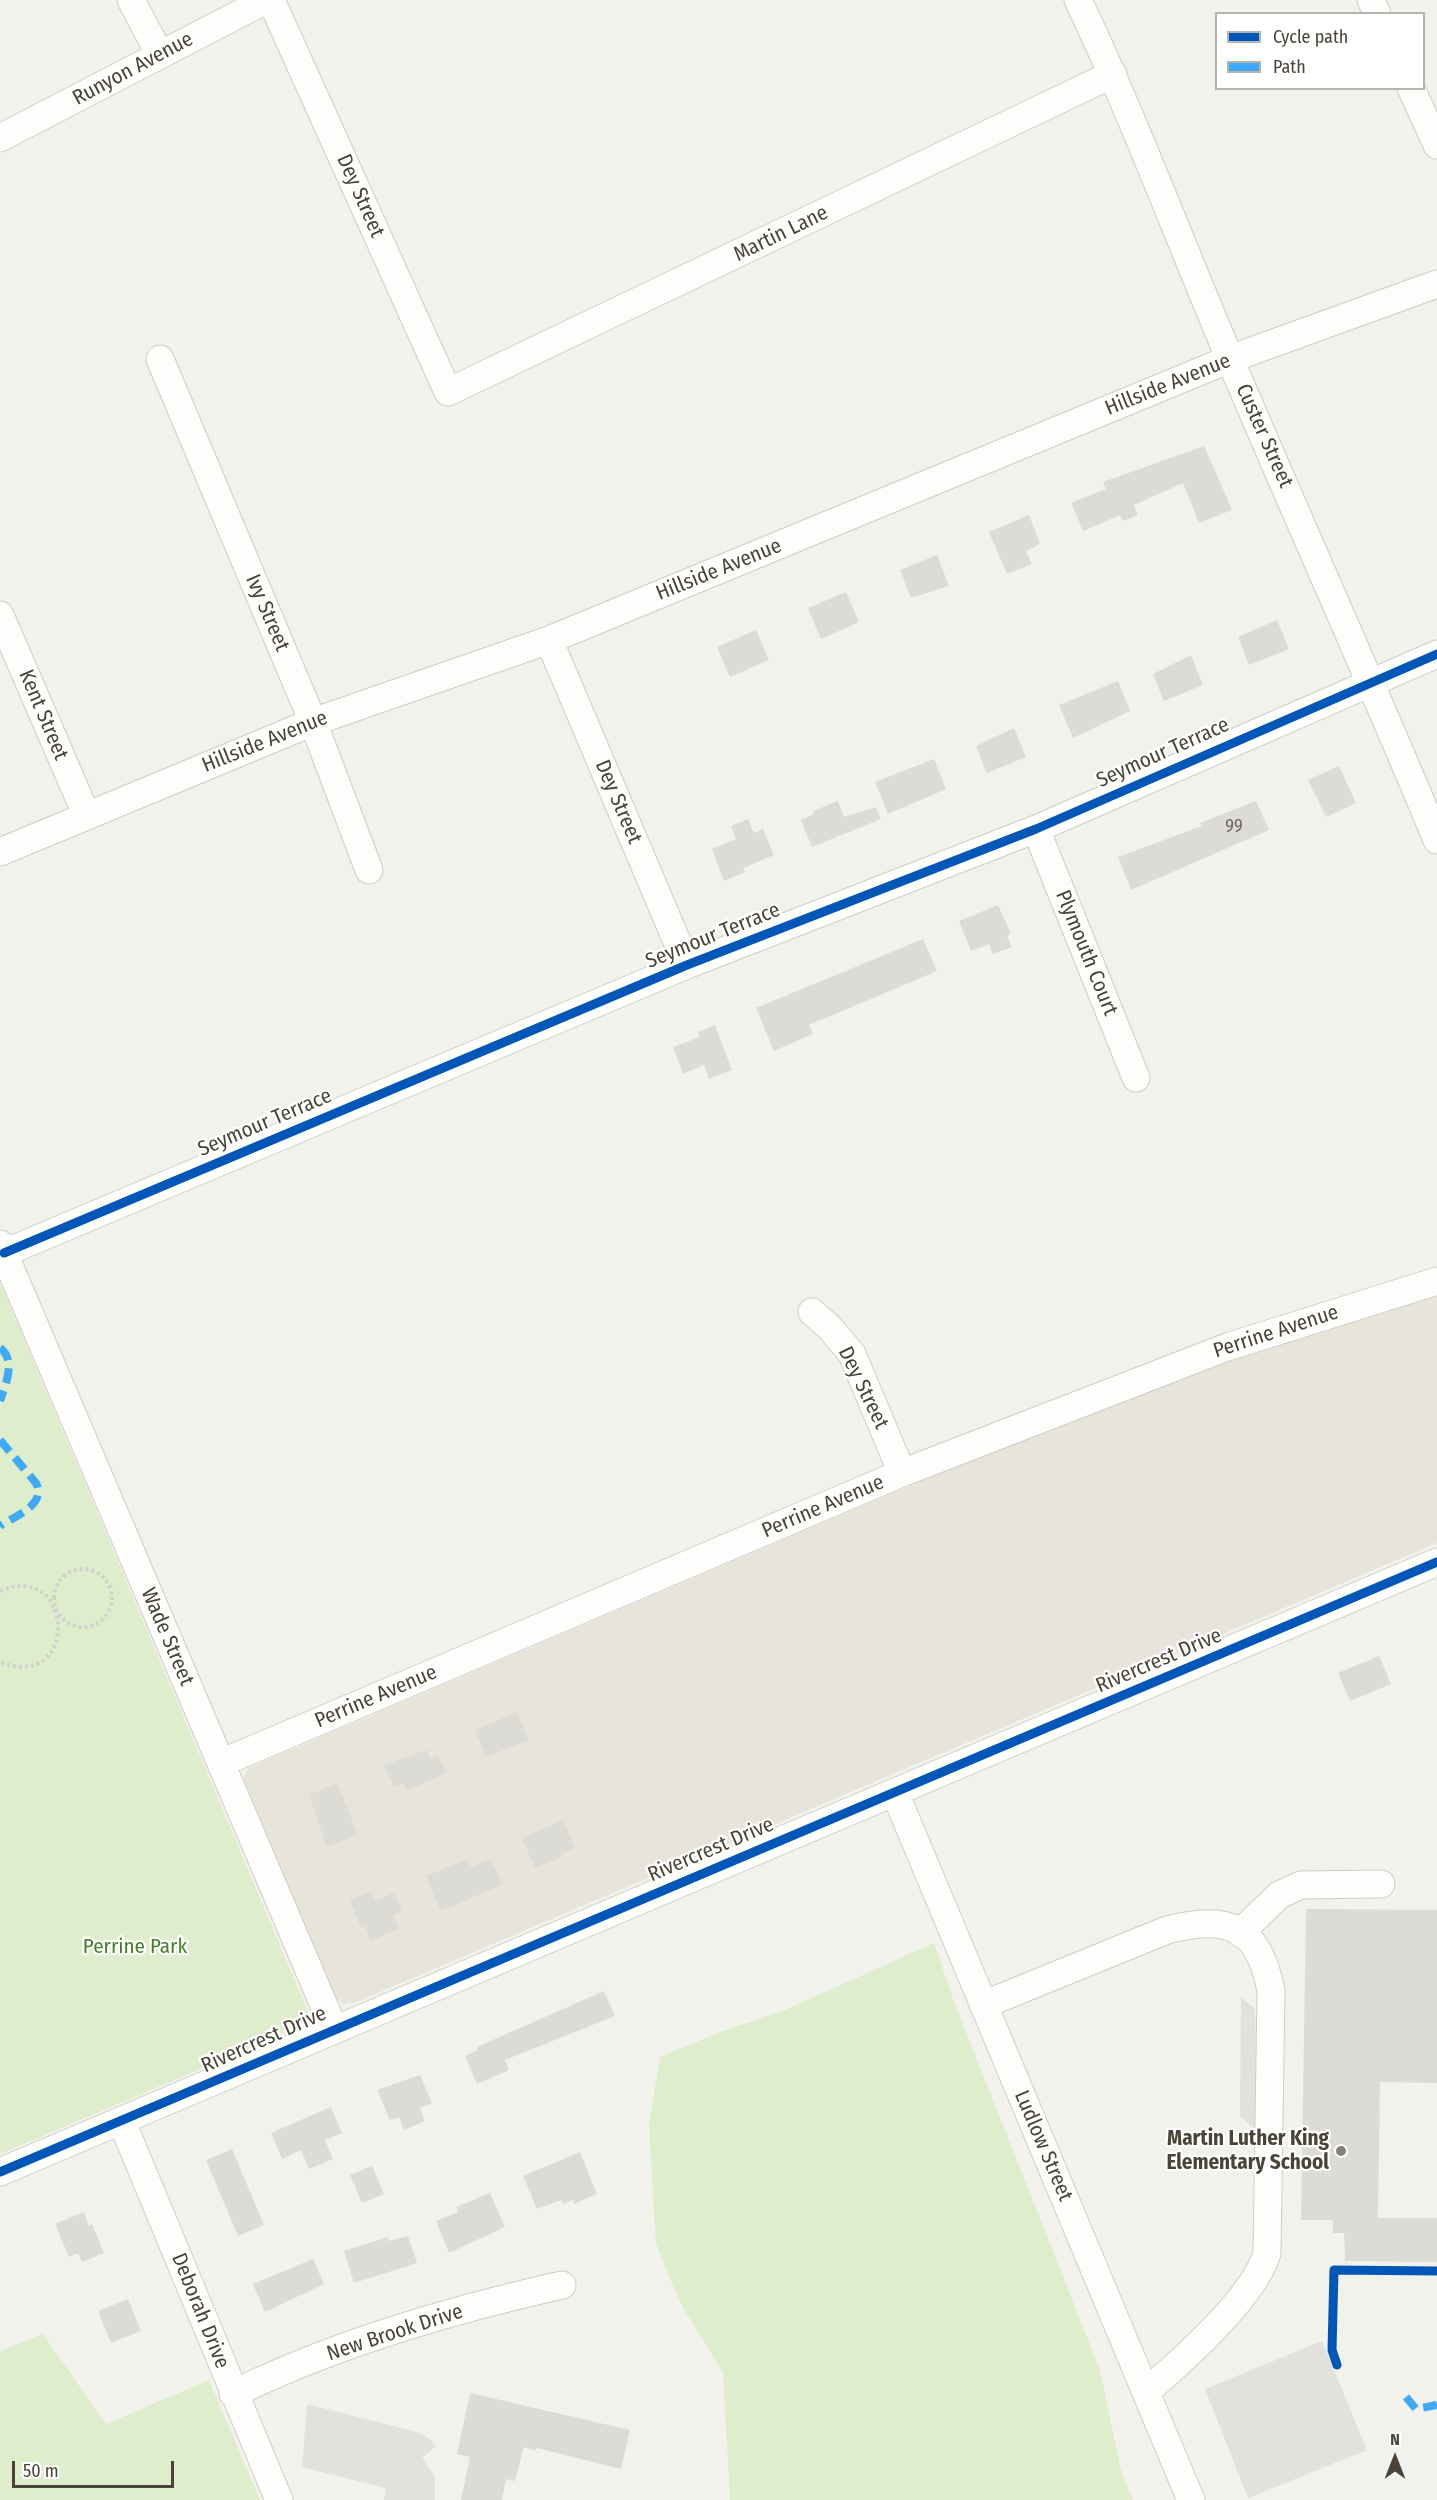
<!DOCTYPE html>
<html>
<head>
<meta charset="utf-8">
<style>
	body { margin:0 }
	#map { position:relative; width:1437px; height:2500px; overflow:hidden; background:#f2f2ed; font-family:"Fira Sans Condensed",sans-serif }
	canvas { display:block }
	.legend { position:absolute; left:1215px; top:12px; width:210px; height:78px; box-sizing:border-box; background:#fff; border:2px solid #b7b4af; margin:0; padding:8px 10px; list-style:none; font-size:18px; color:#4a4438 }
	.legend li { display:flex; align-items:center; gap:12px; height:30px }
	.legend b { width:30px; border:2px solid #b7b4af }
	.north { position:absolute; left:1365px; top:2428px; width:60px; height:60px; -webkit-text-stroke:4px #fff; paint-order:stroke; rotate:0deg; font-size:16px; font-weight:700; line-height:24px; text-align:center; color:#4a4438 }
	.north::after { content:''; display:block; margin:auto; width:21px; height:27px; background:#4a4438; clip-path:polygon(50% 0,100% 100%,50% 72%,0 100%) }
	.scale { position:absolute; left:12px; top:2461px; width:162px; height:27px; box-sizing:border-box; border:3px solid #4a4438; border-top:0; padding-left:8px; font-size:18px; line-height:21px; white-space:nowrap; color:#4a4438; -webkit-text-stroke:4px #fff; paint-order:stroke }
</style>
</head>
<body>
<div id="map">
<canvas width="1437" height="2500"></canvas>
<ul class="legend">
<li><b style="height:8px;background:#0057b8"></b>Cycle path</li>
<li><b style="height:8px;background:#3fa9f5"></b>Path</li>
</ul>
<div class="north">N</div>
<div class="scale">50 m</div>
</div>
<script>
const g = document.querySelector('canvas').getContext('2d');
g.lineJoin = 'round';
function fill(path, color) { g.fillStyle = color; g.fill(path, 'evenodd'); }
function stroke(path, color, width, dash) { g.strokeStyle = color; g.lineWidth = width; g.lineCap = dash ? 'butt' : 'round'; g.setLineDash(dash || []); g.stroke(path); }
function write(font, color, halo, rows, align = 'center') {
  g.font = font + ' "Fira Sans Condensed",sans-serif'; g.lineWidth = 4.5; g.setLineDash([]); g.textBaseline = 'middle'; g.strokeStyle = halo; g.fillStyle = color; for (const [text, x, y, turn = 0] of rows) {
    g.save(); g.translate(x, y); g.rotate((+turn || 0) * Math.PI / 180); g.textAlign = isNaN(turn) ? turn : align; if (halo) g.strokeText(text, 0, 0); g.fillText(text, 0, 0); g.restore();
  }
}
fill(new Path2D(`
	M 1437,1291 L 1437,1543 L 354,2003 L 343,2004 L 335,1997 L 245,1785 L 243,1780 L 248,1768 L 1118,1397 Z`), '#e7e4da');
fill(new Path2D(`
	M 0,1282 L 309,2014 L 307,2021 L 295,2029 L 0,2154 Z
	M 934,1943 L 953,1999 L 1100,2370 L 1121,2470 L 1133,2500 L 730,2500 L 723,2372 L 680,2303 L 656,2244 L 649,2124 L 660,2057 L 720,2032 L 785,2010 Z
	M 43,2334 L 106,2424 L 209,2380 L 260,2500 L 0,2500 L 0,2351 Z`), '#deeecd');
fill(new Path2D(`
	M 1241,1997 L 1255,2009 L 1257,2132 L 1240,2116 Z
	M 1322,2341 L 1367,2450 L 1248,2498 L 1205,2389 Z
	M 307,2404 L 417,2432 L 428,2438 L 436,2446 L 422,2458 L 435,2477 L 435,2500 L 384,2500 L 386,2488 L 302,2467 Z`), '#e2e1dc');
fill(new Path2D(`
	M 1204,446 L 1232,510 L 1199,523 L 1183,483 L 1134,505 L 1138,515 L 1123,521 L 1120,515 L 1083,531 L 1071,503 L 1106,489 L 1103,482 Z
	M 1029,515 L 1040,544 L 1026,551 L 1032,564 L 1007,574 L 989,532 Z
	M 937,555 L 949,586 L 911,598 L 900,570 Z
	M 846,592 L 859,622 L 821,639 L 808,608 Z
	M 1277,620 L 1289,649 L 1249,665 L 1238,637 Z
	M 756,630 L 769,660 L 730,677 L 717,647 Z
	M 1191,655 L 1203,685 L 1164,701 L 1153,674 Z
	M 1118,681 L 1130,711 L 1073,738 L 1059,705 Z
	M 1014,728 L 1026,757 L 987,773 L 976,746 Z
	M 934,759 L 946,789 L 888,814 L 875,782 Z
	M 1339,766 L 1356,803 L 1326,817 L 1308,780 Z
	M 838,801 L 844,817 L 876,807 L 881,819 L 812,847 L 801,820 L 814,814 L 813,811 Z
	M 1256,801 L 1269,830 L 1131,890 L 1118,857 L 1202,826 L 1200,823 Z
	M 748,819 L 754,833 L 763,829 L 774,855 L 743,868 L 745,872 L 724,881 L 712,849 L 736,839 L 731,826 Z
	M 998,905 L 1011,934 L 1007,936 L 1012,947 L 993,954 L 989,944 L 971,951 L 959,921 Z
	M 923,939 L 937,971 L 809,1025 L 813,1034 L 774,1051 L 756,1008 Z
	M 715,1025 L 732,1070 L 709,1079 L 704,1065 L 683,1074 L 673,1047 L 700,1037 L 698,1032 Z
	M 1379,1656 L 1391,1684 L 1350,1701 L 1338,1673 Z
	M 517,1712 L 529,1740 L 486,1757 L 475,1730 Z
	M 427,1750 L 430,1759 L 438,1755 L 446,1773 L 407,1791 L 404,1783 L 394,1787 L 384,1765 Z
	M 337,1783 L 358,1835 L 327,1847 L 309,1795 Z
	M 563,1820 L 575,1848 L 561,1854 L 562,1857 L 535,1868 L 522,1838 Z
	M 467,1859 L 471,1867 L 491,1859 L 502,1885 L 441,1911 L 426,1876 Z
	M 371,1891 L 375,1901 L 394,1893 L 402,1911 L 393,1915 L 399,1929 L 370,1941 L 365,1926 L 361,1928 L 350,1900 Z
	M 1306,1909 L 1437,1910 L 1437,2083 L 1380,2082 L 1378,2218 L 1437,2218 L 1437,2262 L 1345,2261 L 1344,2233 L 1333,2233 L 1333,2220 L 1301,2220 Z
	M 604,1991 L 615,2016 L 505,2060 L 509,2070 L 477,2084 L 465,2056 L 478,2050 L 477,2047 Z
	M 420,2075 L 432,2103 L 420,2108 L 425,2121 L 404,2130 L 399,2117 L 390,2120 L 377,2090 Z
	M 331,2107 L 342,2133 L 325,2140 L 333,2159 L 309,2169 L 301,2150 L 282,2159 L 271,2133 Z
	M 232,2149 L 264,2225 L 238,2236 L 206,2160 Z
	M 580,2152 L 597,2194 L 574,2204 L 573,2200 L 563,2204 L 561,2200 L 537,2209 L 523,2176 Z
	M 372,2166 L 384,2194 L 362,2203 L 350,2175 Z
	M 490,2193 L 505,2227 L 449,2253 L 436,2221 L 458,2212 L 456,2207 Z
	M 84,2212 L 89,2226 L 92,2224 L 104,2253 L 82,2262 L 78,2253 L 69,2257 L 55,2224 Z
	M 408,2236 L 417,2263 L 354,2283 L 344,2251 L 388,2237 L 389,2241 Z
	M 313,2259 L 324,2284 L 265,2312 L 253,2284 Z
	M 128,2299 L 141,2331 L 111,2343 L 98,2311 Z
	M 470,2393 L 630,2430 L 621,2469 L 537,2448 L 536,2451 L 524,2447 L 515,2481 L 506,2479 L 502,2500 L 461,2500 L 470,2457 L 457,2454 Z`), '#dcdbd5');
const minor = new Path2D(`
	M 131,0 L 160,55
	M 271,0 L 448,392 L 1113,74
	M 1078,0 C 1134,118 1179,239 1230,359 C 1298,520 1370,678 1437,840
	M 1371,0 L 1377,14
	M 1411,88 L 1437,145
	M 0,138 L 266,0
	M 160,359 L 313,722 L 369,870
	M 0,615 L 86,814
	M 549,640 L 687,965
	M 1036,829 L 1136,1078
	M 0,852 L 313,722 L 549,640 L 1230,359 L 1437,284
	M 0,1244 L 334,2029
	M 4,1253 L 687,965 L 1036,829 L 1437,654
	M 812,1312 L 830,1328 L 852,1354 L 902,1473
	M 221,1763 L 902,1473 L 1227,1347 L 1437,1281
	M 895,1793 L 1191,2500
	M 1240,1933 L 1279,1895 L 1301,1885 L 1381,1884
	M 983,2005 L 1167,1930 C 1229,1914 1259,1926 1271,1991 L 1267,2253 C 1255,2296 1182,2361 1147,2391
	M 122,2122 L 279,2500
	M 0,2172 L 1437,1562
	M 233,2394 C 336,2343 451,2310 562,2285`);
stroke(minor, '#cecdc7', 29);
stroke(new Path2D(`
	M54 1598a29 29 0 1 1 58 0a29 29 0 1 1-58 0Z
	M 0,1591 C 75,1559 80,1693 0,1662`), '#d2d2cb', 4, [3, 3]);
stroke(minor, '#fdfdfc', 27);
stroke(new Path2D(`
	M 0,1348 C 17,1361 5,1385 0,1401
	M 0,1440 L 36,1483 C 47,1505 15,1516 0,1526
	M 1406,2397 L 1416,2409 L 1437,2405`), '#3fa9f5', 8, [15, 8]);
stroke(new Path2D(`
	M 4,1253 L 687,965 L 1036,829 L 1437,654
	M 0,2172 L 1437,1562
	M 1337,2365 L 1332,2350 L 1334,2270 L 1437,2271`), '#0057b8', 9);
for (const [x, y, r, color] of [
	[1341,2151,6,"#858177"]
]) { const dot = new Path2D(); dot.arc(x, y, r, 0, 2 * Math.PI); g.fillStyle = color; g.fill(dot); stroke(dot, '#fff', 2); }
write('18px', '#6f6a60', null, [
	["99",1234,827]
]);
write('21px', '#4a4438', '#fff', [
	["Runyon Avenue",133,69,-28],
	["Dey Street",360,196,66],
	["Martin Lane",781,234,-26],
	["Hillside Avenue",1168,385,-22],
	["Custer Street",1264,436,66],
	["Hillside Avenue",719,570,-22],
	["Ivy Street",267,613,67],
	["Kent Street",43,715,67],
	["Hillside Avenue",265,742,-22],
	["Seymour Terrace",1163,753,-24],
	["Dey Street",618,802,67],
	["Seymour Terrace",713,936,-22],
	["Plymouth Court",1086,953,68],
	["Seymour Terrace",265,1123,-23],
	["Perrine Avenue",1276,1332,-18],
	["Dey Street",863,1388,64],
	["Perrine Avenue",823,1507,-23],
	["Wade Street",167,1637,67],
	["Rivercrest Drive",1159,1661,-23],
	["Perrine Avenue",376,1697,-23],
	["Rivercrest Drive",711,1850,-23],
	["Rivercrest Drive",264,2040,-24],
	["Ludlow Street",1043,2146,67],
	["Deborah Drive",200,2311,68],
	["New Brook Drive",395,2333,-18]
]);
write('21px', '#437f28', '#fff', [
	["Perrine Park",135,1947]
]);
write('bold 21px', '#4a4438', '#fff', [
	["Martin Luther King",1329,2139],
	["Elementary School",1329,2163]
], 'right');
</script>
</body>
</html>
